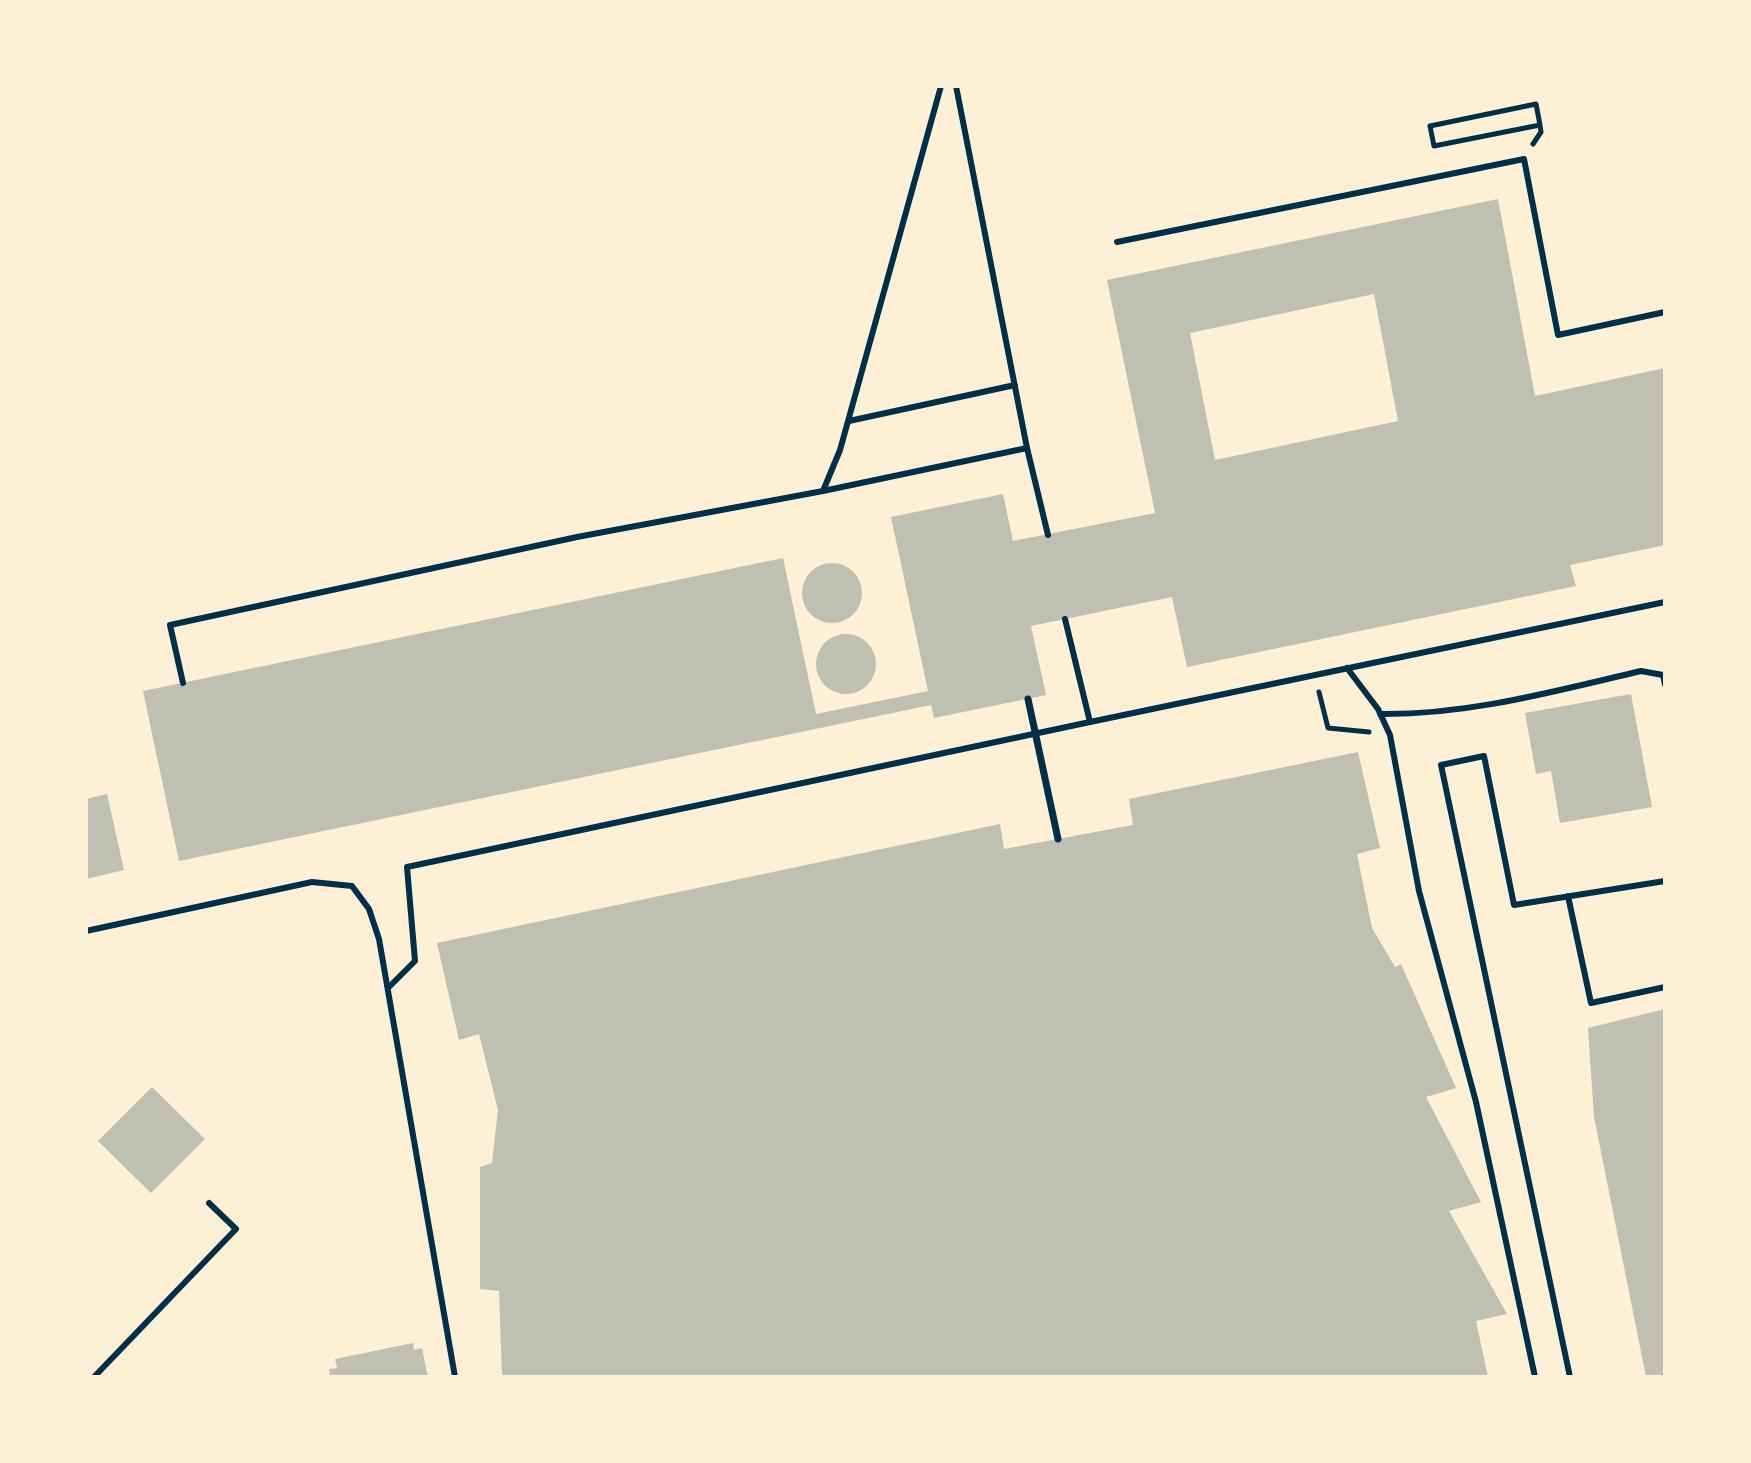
<!DOCTYPE html>
<html>
<head>
<meta charset="utf-8">
<style>
	body { margin:0 }
	#map { position:relative; width:1751px; height:1463px; overflow:hidden; background:#fdf0d5; font-family:Overpass,sans-serif }
	canvas { display:block }
	.frame { position:absolute; inset:0; border:88px solid #fdf0d5; pointer-events:none }
</style>
</head>
<body>
<div id="map">
<canvas width="1751" height="1463"></canvas>
<div class="frame"></div>
</div>
<script>
const g = document.querySelector('canvas').getContext('2d');
g.lineJoin = 'round';
function fill(path, color) { g.fillStyle = color; g.fill(path, 'evenodd'); }
function stroke(path, color, width, dash) { g.strokeStyle = color; g.lineWidth = width; g.lineCap = dash ? 'butt' : 'round'; g.setLineDash(dash || []); g.stroke(path); }
fill(new Path2D(`
	M 1498,199 L 1535,396 L 1665,368 L 1665,545 L 1570,565 L 1576,586 L 1187,667 L 1172,597 L 1065,619 L 1031,626 L 1046,695 L 934,718 L 931,705 L 179,861 L 143,691 L 783,558 L 816,714 L 928,691 L 891,517 L 1003,494 L 1013,541 L 1155,513 L 1107,280 ZM 1374,294 L 1398,421 L 1215,460 L 1190,333 Z
	M802 593a30 30 0 1 1 60 0a30 30 0 1 1-60 0Z
	M816 664a30 30 0 1 1 60 0a30 30 0 1 1-60 0Z
	M 1631,694 L 1652,807 L 1560,823 L 1551,771 L 1536,774 L 1525,713 Z
	M 1358,752 L 1380,848 L 1357,854 L 1372,928 L 1395,967 L 1401,964 L 1456,1088 L 1426,1097 L 1481,1202 L 1449,1211 L 1507,1314 L 1476,1321 L 1488,1377 L 502,1377 L 499,1291 L 480,1289 L 480,1167 L 492,1163 L 498,1110 L 479,1034 L 459,1040 L 437,943 L 1000,824 L 1004,849 L 1133,825 L 1129,799 Z
	M 107,794 L 124,870 L 86,879 L 86,799 Z
	M 1665,1009 L 1665,1377 L 1646,1377 L 1594,1117 L 1588,1028 Z
	M 152,1087 L 205,1139 L 151,1193 L 98,1141 Z
	M 413,1343 L 414,1350 L 422,1348 L 428,1377 L 330,1377 L 329,1369 L 337,1368 L 335,1359 Z`), '#bec0b2');
stroke(new Path2D(`
	M 1533,144 L 1541,132 L 1540,125 L 1434,146 L 1430,126 L 1536,104 L 1540,125
	M 1319,692 L 1328,728 L 1369,732`), '#003049', 5);
stroke(new Path2D(`
	M 956,86 L 1027,448 L 1048,535
	M 1117,242 L 1524,159 L 1558,335 L 1665,312
	M 849,421 L 1015,385
	M 823,491 L 840,450 L 941,86
	M 1347,668 L 1378,709 L 1390,735 L 1419,891 L 1476,1102 L 1535,1377
	M 183,683 L 170,625 L 577,537 L 823,491 L 1027,448
	M 1380,714 C 1469,715 1555,691 1641,671 L 1663,675 L 1665,685
	M 1090,722 L 1665,602
	M 1568,896 L 1591,1003 L 1665,987
	M 86,931 L 312,882 L 352,886 L 369,909 L 379,939 L 455,1377
	M 389,987 L 415,961 L 407,867 L 1090,722 L 1065,619
	M 94,1377 L 236,1229 L 209,1203
	M 1570,1377 L 1441,765 L 1484,756 L 1514,905 L 1665,881`), '#003049', 6);
stroke(new Path2D(`
	M 1028,699 L 1058,839`), '#003049', 7);
</script>
</body>
</html>
